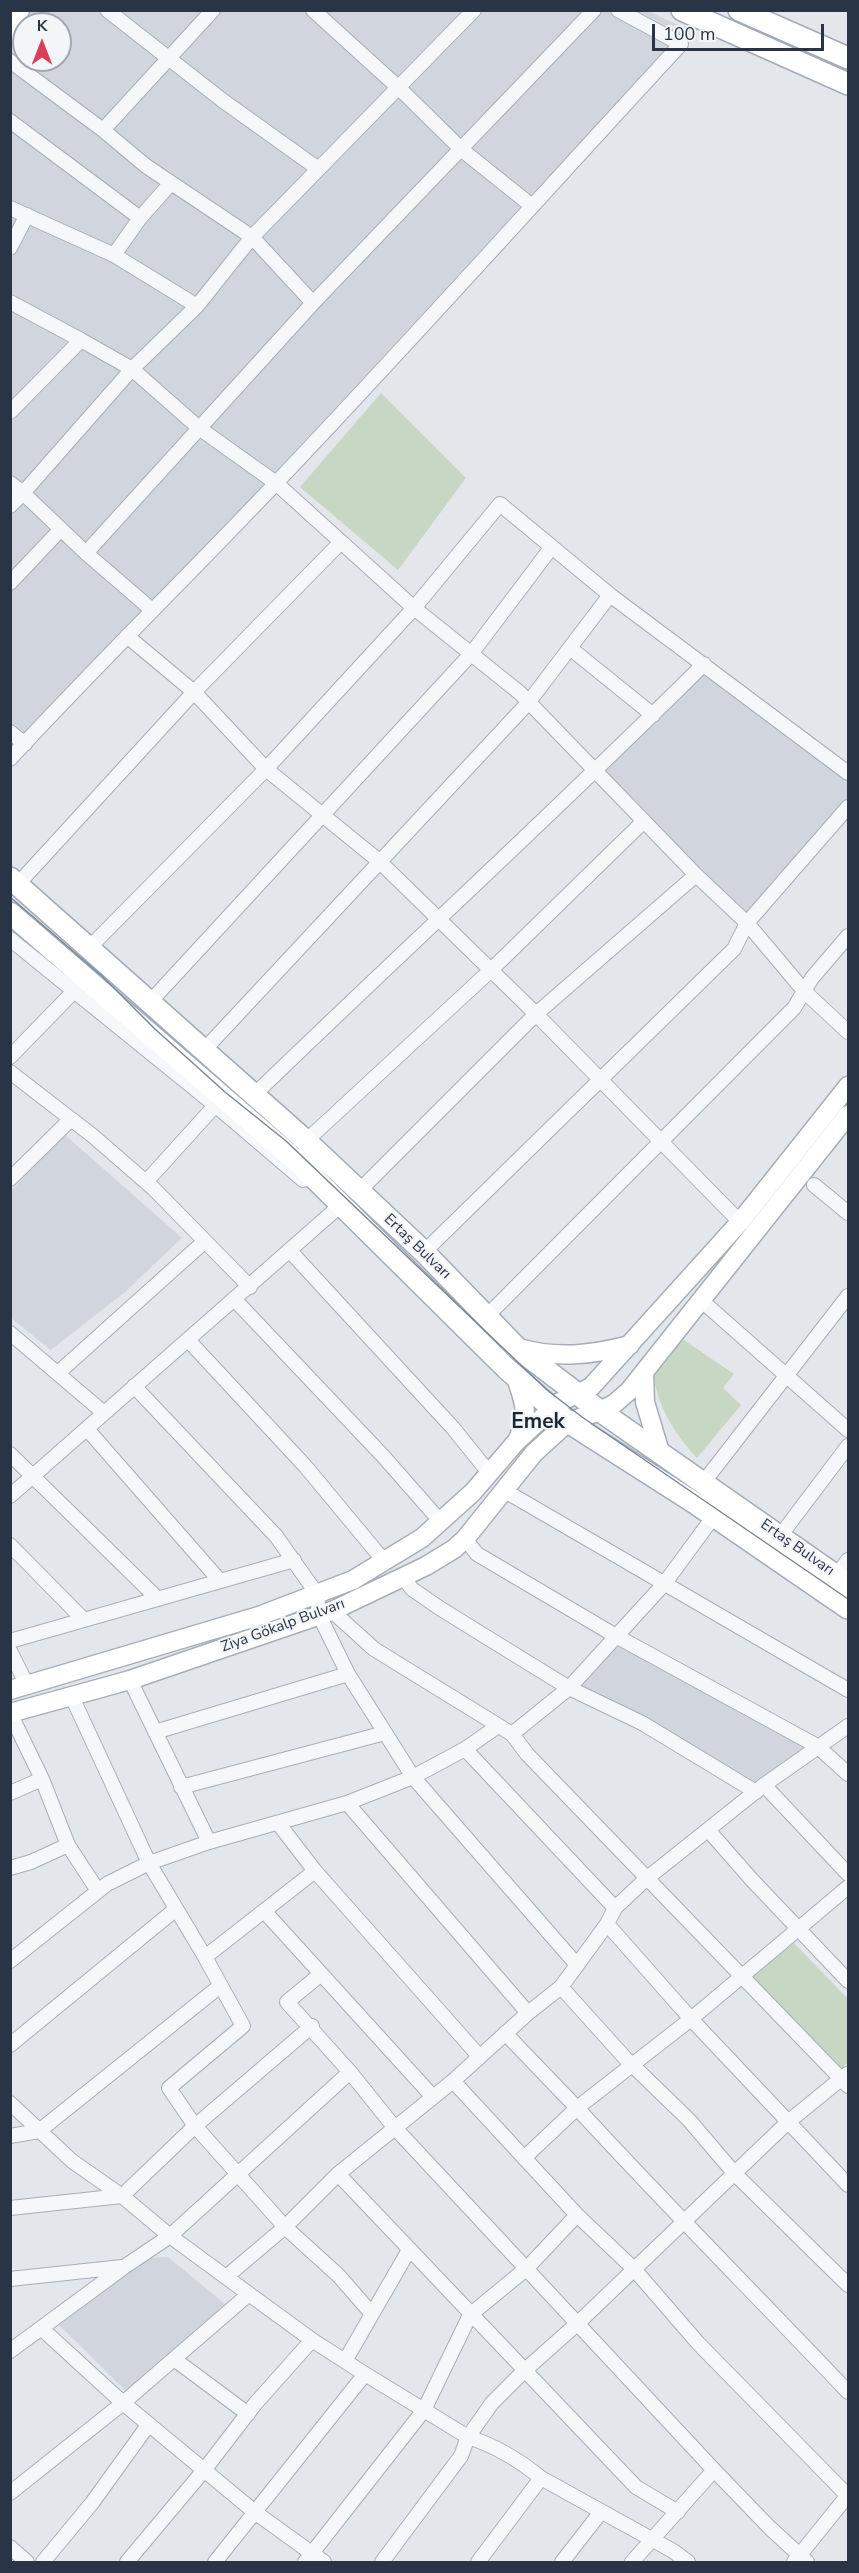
<!DOCTYPE html>
<html>
<head>
<meta charset="utf-8">
<style>
	body { margin:0 }
	#map { position:relative; width:859px; height:2573px; overflow:hidden; background:#e3e7ec; font-family:"Nunito Sans",sans-serif }
	canvas { display:block }
	.frame { position:absolute; inset:0; border:12px solid #293446; pointer-events:none }
	.north { position:absolute; left:12px; top:12px; width:60px; height:60px; box-sizing:border-box; background:#f3f6f9; border:2px solid #a2a8b1; border-radius:50%; rotate:0deg; font-size:16px; font-weight:700; line-height:24px; text-align:center; color:#293446 }
	.north::after { content:''; display:block; margin:auto; width:21px; height:27px; background:#da3f57; clip-path:polygon(50% 0,100% 100%,50% 72%,0 100%) }
	.scale { position:absolute; left:652px; top:24px; width:172px; height:27px; box-sizing:border-box; border:3px solid #293446; border-top:0; padding-left:8px; font-size:18px; line-height:21px; white-space:nowrap; color:#293446; -webkit-text-stroke:4px #f3f6f9; paint-order:stroke }
</style>
</head>
<body>
<div id="map">
<canvas width="859" height="2573"></canvas>
<div class="frame"></div>
<div class="north">K</div>
<div class="scale">100 m</div>
</div>
<script>
const g = document.querySelector('canvas').getContext('2d');
g.lineJoin = 'round';
function fill(path, color) { g.fillStyle = color; g.fill(path, 'evenodd'); }
function stroke(path, color, width, dash) { g.strokeStyle = color; g.lineWidth = width; g.lineCap = dash ? 'butt' : 'round'; g.setLineDash(dash || []); g.stroke(path); }
function write(font, color, halo, rows, align = 'center') {
  g.font = font + ' "Nunito Sans",sans-serif'; g.lineWidth = 4.5; g.setLineDash([]); g.textBaseline = 'middle'; g.strokeStyle = halo; g.fillStyle = color; for (const [text, x, y, turn = 0] of rows) {
    g.save(); g.translate(x, y); g.rotate((+turn || 0) * Math.PI / 180); g.textAlign = isNaN(turn) ? turn : align; if (halo) g.strokeText(text, 0, 0); g.fillText(text, 0, 0); g.restore();
  }
}
fill(new Path2D(`
	M 646,10 L 691,31 L 11,756 L 11,11 ZM 24,24 L 60,24 L 60,60 L 24,60 Z
	M 704,664 L 848,773 L 848,807 L 747,923 L 596,771 Z
	M 64,1134 L 182,1238 L 125,1292 L 51,1350 L 11,1318 L 10,1192 Z
	M 616,1636 L 817,1746 L 756,1792 L 569,1688 Z
	M 168,2257 L 225,2304 L 126,2391 L 59,2325 L 147,2258 Z`), '#d1d6de');
fill(new Path2D(`
	M 381,393 L 466,478 L 398,570 L 300,487 Z
	M 681,1338 L 734,1374 L 723,1388 L 741,1405 L 697,1458 C 674,1433 657,1406 653,1372 Z
	M 794,1943 L 848,1999 L 848,2063 L 838,2071 L 750,1977 Z`), '#c8d7c3');
const minor = new Path2D(`
	M 107,10 L 222,100 L 317,168
	M 313,10 L 400,89 L 462,150 L 532,206
	M 10,61 L 103,130 L 146,166 L 252,237 L 313,303
	M 10,121 L 140,218
	M 103,130 L 213,10
	M 10,208 L 114,255 L 197,306
	M 10,248 L 27,215
	M 114,255 L 140,218 L 171,183
	M 10,302 L 81,340
	M 10,412 L 81,340 L 132,369 L 199,428 L 276,483 L 414,608 L 520,693 L 696,875 L 747,923 L 805,992 L 848,1032
	M 10,483 L 23,493 L 10,506
	M 86,553 L 313,303 L 594,10
	M 10,583 L 61,529
	M 152,610 L 86,553 L 23,493 L 132,369 L 197,306 L 252,237 L 474,10
	M 127,636 L 194,692 L 266,769 L 379,861 L 536,1014 L 740,1222
	M 570,648 L 653,715
	M 10,732 L 25,744
	M 10,759 C 97,665 189,575 277,482 C 414,338 546,190 681,44 L 618,10
	M 18,884 L 194,692 L 340,543
	M 10,939 L 215,1105 L 303,1180
	M 90,947 L 266,769 L 414,608 L 500,504 L 610,595 L 848,773
	M 150,1002 L 471,654 L 551,548
	M 205,1049 L 528,703 L 610,595
	M 10,1057 L 80,985
	M 10,1072 L 93,1136 L 154,1189 L 250,1287
	M 255,1094 C 404,950 557,810 704,664
	M 306,1141 L 491,970 L 644,821
	M 10,1179 L 71,1119
	M 146,1182 L 221,1099
	M 814,1185 L 848,1213
	M 359,1191 L 536,1014 L 696,875
	M 290,1251 L 453,1428 L 490,1474
	M 424,1252 L 734,949 L 747,923 L 848,807
	M 235,1300 L 383,1456 L 441,1522
	M 702,1301 L 848,1430
	M 486,1317 L 794,1008 L 812,978 L 848,936
	M 10,1333 L 104,1413
	M 189,1341 L 306,1467 L 384,1561
	M 58,1373 L 205,1241
	M 134,1386 L 276,1536 L 317,1594 L 319,1615 L 348,1674 L 413,1777 L 577,1965
	M 87,1429 L 220,1581
	M 10,1454 L 157,1598
	M 703,1483 L 848,1296
	M 505,1491 L 848,1690
	M 10,1496 L 342,1204
	M 780,1536 L 848,1446
	M 465,1539 L 477,1554 L 616,1636 L 817,1746 L 848,1774
	M 10,1545 L 83,1619
	M 837,1575 L 848,1560
	M 403,1577 L 412,1589 L 441,1609 L 569,1688 L 642,1723 L 756,1792
	M 332,1611 L 374,1649 L 512,1734 L 527,1754 L 848,2086
	M 10,1641 L 294,1560
	M 10,1651 L 27,1685
	M 130,1680 L 209,1842
	M 72,1697 L 149,1863 L 205,1957 L 243,2026 L 169,2088 L 195,2126 L 285,2227 L 339,2276 L 372,2314
	M 10,1713 L 42,1779 L 68,1845 L 98,1891
	M 155,1732 L 348,1674
	M 512,1734 L 569,1688 L 664,1584 L 714,1516
	M 465,1749 L 615,1908
	M 764,1785 L 848,1874
	M 181,1787 L 385,1733
	M 10,1793 L 42,1779
	M 347,1803 L 528,2013
	M 278,1823 L 315,1871 L 479,2056
	M 709,1831 L 752,1880 L 848,1981
	M 10,1868 L 31,1862 L 68,1845
	M 848,1887 L 691,2019 L 577,2108 C 665,2204 758,2297 848,2392
	M 265,1912 L 433,2097
	M 607,1924 L 691,2019 L 848,2185
	M 205,1957 L 315,1871
	M 10,1961 L 107,1884 L 149,1863 L 209,1842 L 347,1803 L 413,1777 L 465,1749 L 498,1726
	M 321,1974 L 287,2002 L 350,2072
	M 561,1987 L 626,2059 L 689,2120 L 735,2174 L 848,2285
	M 505,2033 L 577,2108 L 524,2158
	M 10,2045 L 176,1909
	M 453,2081 L 577,2215 L 634,2269 L 698,2343 L 848,2496
	M 10,2103 L 72,2161 L 122,2196 L 170,2236 L 249,2294 L 312,2340 L 365,2374 L 215,2562
	M 10,2136 L 39,2131 L 220,1986
	M 338,2174 L 636,2487 L 678,2512
	M 10,2208 L 122,2196 L 195,2126 L 312,2026
	M 226,2277 L 285,2227 L 338,2174 L 453,2081 L 528,2013 L 561,1987 L 607,1924 L 615,1908 L 646,1879 L 764,1785 L 848,1726
	M 10,2279 L 122,2267
	M 41,2328 L 123,2403 L 256,2513 L 324,2562
	M 10,2351 L 124,2267 L 170,2236 L 350,2072 L 395,2128 L 714,2470
	M 174,2359 L 248,2414
	M 345,2361 L 409,2250
	M 365,2374 L 468,2437 L 461,2456 L 382,2562
	M 541,2478 C 518,2459 496,2446 468,2437 L 492,2403 L 524,2371 L 578,2323 L 788,2122 L 847,2074
	M 10,2493 L 123,2403 L 249,2294
	M 10,2547 L 27,2562
	M 43,2562 L 92,2503 L 149,2424
	M 127,2562 L 205,2469 L 255,2404 L 312,2340
	M 305,2562 L 424,2410 L 470,2315 L 527,2268 L 577,2215
	M 478,2562 L 541,2478 L 673,2551 L 688,2562
	M 562,2562 L 601,2512
	M 632,2562 L 714,2470 L 769,2527 L 807,2562
	M 794,2562 L 848,2495`);
const secondary = new Path2D(`
	M 10,32 L 20,10
	M 519,1348 C 557,1359 592,1355 630,1345
	M 644,1372 L 645,1402 L 660,1452
	M 515,1375 C 524,1402 530,1412 518,1439
	M 10,1690 L 259,1616 L 353,1580 L 422,1538 L 473,1492 L 516,1442 L 558,1403 L 591,1387 L 740,1222 L 848,1086
	M 10,1713 L 130,1680 L 332,1611 L 426,1566 L 454,1549 L 465,1539 L 534,1453 L 568,1422 L 600,1411 L 614,1404 L 629,1391 L 848,1115`);
const primary = new Path2D(`
	M 682,10 L 848,84
	M 739,10 L 848,58
	M 10,878 L 306,1141 L 424,1252 L 517,1348 L 600,1411 L 848,1584
	M 10,913 L 299,1163 L 507,1369 L 568,1422 L 698,1505 L 848,1608`);
stroke(minor, '#a7aeb7', 16);
stroke(secondary, '#a7aeb7', 21);
stroke(primary, '#a1abb9', 24);
stroke(minor, '#f6f7fa', 14);
stroke(secondary, '#fff', 18);
stroke(primary, '#fff', 21);
stroke(new Path2D(`
	M 10,897 L 103,977 L 155,1029 L 225,1092 L 286,1141 L 547,1390 L 582,1417 L 848,1599`), '#7b8697', 1.5);
write('15px', '#293446', '#f3f6f9', [
	["Ertaş Bulvarı",417,1247,44],
	["Ertaş Bulvarı",797,1548,35],
	["Ziya Gökalp Bulvarı",283,1626,-20]
]);
write('bold 21px', '#1b2537', '#f3f6f9', [
	["Emek",538,1423]
]);
</script>
</body>
</html>
